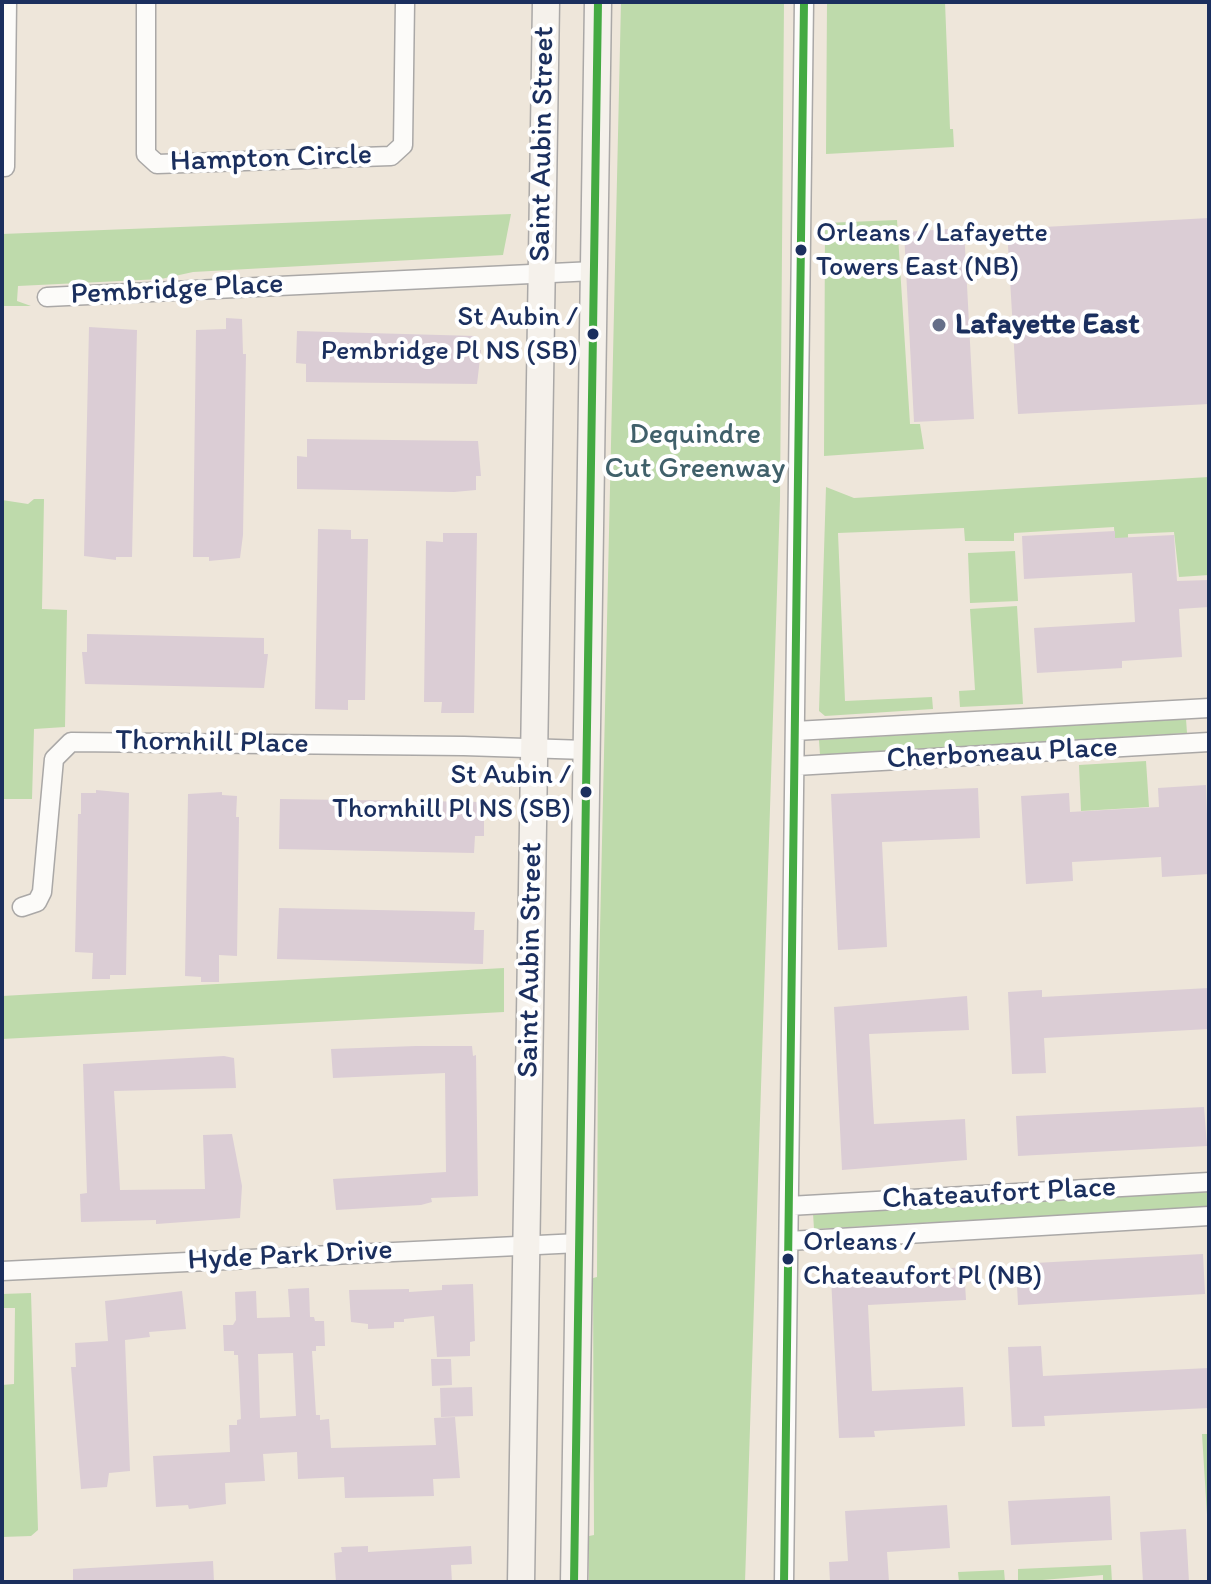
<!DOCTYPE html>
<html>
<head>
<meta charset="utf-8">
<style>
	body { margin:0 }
	#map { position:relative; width:1211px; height:1584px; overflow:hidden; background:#eee6da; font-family:Itim,sans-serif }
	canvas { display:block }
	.frame { position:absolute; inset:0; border:4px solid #1b2f5e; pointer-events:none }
</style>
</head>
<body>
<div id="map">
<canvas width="1211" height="1584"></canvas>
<div class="frame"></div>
</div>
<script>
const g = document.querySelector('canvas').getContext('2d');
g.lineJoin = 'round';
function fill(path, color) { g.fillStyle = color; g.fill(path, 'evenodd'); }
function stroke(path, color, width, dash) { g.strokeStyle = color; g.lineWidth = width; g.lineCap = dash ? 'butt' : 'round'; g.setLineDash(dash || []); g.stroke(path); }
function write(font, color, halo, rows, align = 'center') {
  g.font = font + ' Itim,sans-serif'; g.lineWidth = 8; g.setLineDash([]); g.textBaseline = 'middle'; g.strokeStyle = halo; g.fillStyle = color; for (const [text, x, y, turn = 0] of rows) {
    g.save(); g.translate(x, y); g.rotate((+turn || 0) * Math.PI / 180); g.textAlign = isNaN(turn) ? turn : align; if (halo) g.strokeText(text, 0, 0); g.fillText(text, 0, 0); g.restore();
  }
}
fill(new Path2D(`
	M 621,2 L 784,2 L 780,499 L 745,1582 L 589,1582 L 589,1536 L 594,1535 L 593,1278 L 597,1277 L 598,1018 Z
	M 827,2 L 945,2 L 950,129 L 953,129 L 954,147 L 826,154 Z
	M 511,214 L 503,255 L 193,272 L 161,279 L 18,286 L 17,301 L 31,306 L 2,306 L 2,234 Z
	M 897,220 L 910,424 L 920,424 L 924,449 L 824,456 L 825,223 Z
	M 1209,477 L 1209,575 L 1179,577 L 1174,532 L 1128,534 L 1128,542 L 1115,543 L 1114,527 L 1014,533 L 1014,541 L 965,541 L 964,528 L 838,533 L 845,701 L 932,697 L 933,709 L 825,716 L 819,711 L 826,487 L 854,498 Z
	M 34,499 L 44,499 L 42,609 L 67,610 L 65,727 L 34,729 L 32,799 L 2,799 L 2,500 L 28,504 Z
	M 1015,551 L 1018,601 L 970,603 L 968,553 Z
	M 1017,606 L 1023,704 L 960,707 L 959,691 L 975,690 L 970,609 Z
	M 1186,719 L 1187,733 L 820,755 L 819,740 Z
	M 1146,761 L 1149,807 L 1081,811 L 1079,765 Z
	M 504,968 L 504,1012 L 2,1039 L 2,996 Z
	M 1209,1192 L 1209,1207 L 814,1229 L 813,1213 Z
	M 31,1293 L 38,1530 L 31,1536 L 2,1537 L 2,1385 L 14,1384 L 15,1308 L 2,1308 L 2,1294 Z
	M 1202,1434 L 1209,1434 L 1209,1547 Z
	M 1111,1565 L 1112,1582 L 1103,1582 L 1103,1575 L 1018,1582 L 1018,1569 Z
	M 1004,1570 L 1005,1582 L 959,1582 L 958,1572 Z`), '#bedaab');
fill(new Path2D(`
	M 1209,218 L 1209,404 L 1018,414 L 1007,229 Z
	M 964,228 L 974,419 L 914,422 L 904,232 Z
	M 226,318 L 242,319 L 243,354 L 246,354 L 243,535 L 240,558 L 209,561 L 209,557 L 193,557 L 196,330 L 226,329 Z
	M 89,327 L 137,330 L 132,557 L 116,557 L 116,560 L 84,556 Z
	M 297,331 L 476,336 L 476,350 L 481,350 L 477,384 L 306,382 L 306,364 L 296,363 Z
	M 307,439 L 478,441 L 481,476 L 476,476 L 476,490 L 454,492 L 297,489 L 297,456 L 307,457 Z
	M 318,529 L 351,530 L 351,539 L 368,539 L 365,700 L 348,700 L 348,710 L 315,709 Z
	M 1115,531 L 1115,538 L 1174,535 L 1177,581 L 1209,580 L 1209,607 L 1179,609 L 1182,657 L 1122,661 L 1122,668 L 1037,673 L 1034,628 L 1135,622 L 1132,573 L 1024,579 L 1022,536 Z
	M 443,533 L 477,533 L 474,713 L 441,713 L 442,702 L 424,702 L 426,541 L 443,542 Z
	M 87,634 L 264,638 L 264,654 L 268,654 L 264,688 L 85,684 L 82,652 L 87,652 Z
	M 1206,785 L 1209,874 L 1162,877 L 1161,857 L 1072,862 L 1073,881 L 1026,884 L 1021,796 L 1069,793 L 1070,812 L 1159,807 L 1158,788 Z
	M 978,788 L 980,838 L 882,842 L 887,947 L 838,950 L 831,794 Z
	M 96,790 L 129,793 L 126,975 L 110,975 L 110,979 L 92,979 L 93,953 L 75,952 L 78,814 L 81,814 L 81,793 L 96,793 Z
	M 222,792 L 222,795 L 237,796 L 236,817 L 239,817 L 237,956 L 219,955 L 219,982 L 201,982 L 201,977 L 185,976 L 188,794 Z
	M 280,799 L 484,802 L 484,836 L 475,836 L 474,853 L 279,849 Z
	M 279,908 L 475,912 L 474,930 L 484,930 L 483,964 L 277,959 Z
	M 1209,988 L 1209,1029 L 1044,1038 L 1046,1073 L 1012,1074 L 1008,992 L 1042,990 L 1042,997 Z
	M 967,996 L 969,1030 L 869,1034 L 874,1124 L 965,1119 L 967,1160 L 842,1170 L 834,1007 Z
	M 416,1046 L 472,1046 L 473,1056 L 476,1055 L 478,1196 L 431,1198 L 432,1202 L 421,1205 L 336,1210 L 333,1179 L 446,1172 L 445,1073 L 333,1078 L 331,1049 Z
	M 224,1056 L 234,1058 L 236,1088 L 114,1091 L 120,1190 L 205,1189 L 203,1135 L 232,1134 L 242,1186 L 240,1218 L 156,1224 L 156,1220 L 81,1222 L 80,1194 L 87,1193 L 83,1064 Z
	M 1204,1107 L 1207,1146 L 1018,1156 L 1016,1116 Z
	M 1203,1254 L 1205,1294 L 1018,1305 L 1016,1264 Z
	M 964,1267 L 966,1300 L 868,1305 L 872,1391 L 963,1387 L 965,1426 L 874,1431 L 875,1437 L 839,1438 L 831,1277 Z
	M 473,1284 L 475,1341 L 470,1342 L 470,1356 L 437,1357 L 434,1316 L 404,1319 L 404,1322 L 394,1322 L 394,1328 L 368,1329 L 368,1324 L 351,1322 L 349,1290 L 409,1289 L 409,1292 L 442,1290 L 442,1285 Z
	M 309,1288 L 310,1317 L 314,1317 L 315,1321 L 324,1321 L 325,1346 L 316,1346 L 316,1351 L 312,1351 L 316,1415 L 320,1415 L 320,1420 L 329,1419 L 331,1448 L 436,1445 L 434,1418 L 455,1417 L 460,1478 L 433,1479 L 434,1496 L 345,1498 L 344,1477 L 298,1479 L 297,1452 L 263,1454 L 265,1481 L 225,1483 L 226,1504 L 189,1509 L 188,1505 L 156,1507 L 153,1456 L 230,1452 L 229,1425 L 237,1425 L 237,1420 L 241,1419 L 238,1355 L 234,1355 L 234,1351 L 224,1351 L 223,1325 L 233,1325 L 236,1320 L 235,1292 L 256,1291 L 257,1318 L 290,1317 L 288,1289 ZM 293,1353 L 296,1416 L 260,1418 L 258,1354 Z
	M 182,1291 L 186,1329 L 149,1332 L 150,1337 L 125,1340 L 130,1471 L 109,1473 L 107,1487 L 81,1489 L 71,1367 L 76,1367 L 75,1343 L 108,1341 L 105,1301 Z
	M 1041,1346 L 1043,1376 L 1209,1368 L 1209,1408 L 1044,1416 L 1045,1426 L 1012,1427 L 1008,1347 Z
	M 431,1359 L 451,1359 L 452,1385 L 432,1386 Z
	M 472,1387 L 473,1416 L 441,1417 L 440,1388 Z
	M 1110,1496 L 1112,1540 L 1011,1545 L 1008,1501 Z
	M 947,1505 L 950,1548 L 887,1552 L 889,1582 L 830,1582 L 829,1562 L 848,1561 L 845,1511 Z
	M 1186,1529 L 1189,1582 L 1143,1582 L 1140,1532 Z
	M 368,1546 L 368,1552 L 471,1546 L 472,1564 L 451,1565 L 452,1582 L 336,1582 L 334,1553 L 342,1552 L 341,1547 Z
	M 213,1561 L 214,1582 L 73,1582 L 73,1569 Z`), '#dbcdd5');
const street = new Path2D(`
	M 146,2 L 146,154 L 157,164 L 391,156 L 403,145 L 405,2
	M 5,167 L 7,2
	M 47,297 L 594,271
	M 795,731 L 1209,708
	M 795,766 L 1209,742
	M 22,907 L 37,902 L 42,892 L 54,759 L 71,742 L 464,746 L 586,750
	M 789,1206 L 1209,1182
	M 789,1241 L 1209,1216
	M 2,1271 L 579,1243
	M 784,1582 L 804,2`);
const secondary = new Path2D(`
	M 521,1582 L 546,2
	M 574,1582 L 598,2`);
stroke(street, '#aaa8a7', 21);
stroke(secondary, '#aaa8a7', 29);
stroke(street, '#fcfbf9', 18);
stroke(secondary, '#f5f1eb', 26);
stroke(new Path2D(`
	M 574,1582 L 598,2
	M 784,1582 L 804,2`), '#44aa42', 8);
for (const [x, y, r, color] of [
	[801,250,7,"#1b2f5e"],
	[939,325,8,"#656f89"],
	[593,334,7,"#1b2f5e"],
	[586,792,7,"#1b2f5e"],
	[788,1259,7,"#1b2f5e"]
]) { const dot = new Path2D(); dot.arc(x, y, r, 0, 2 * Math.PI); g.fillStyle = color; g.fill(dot); stroke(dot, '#fff', 3); }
write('28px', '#1b2f5e', '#fff', [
	["Orleans / Lafayette",816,234],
	["Towers East (NB)",816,268],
	["St Aubin /",578,318,"right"],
	["Pembridge Pl NS (SB)",578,352,"right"],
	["St Aubin /",571,776,"right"],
	["Thornhill Pl NS (SB)",571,810,"right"],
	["Orleans /",803,1243],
	["Chateaufort Pl (NB)",803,1277]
], 'left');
write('30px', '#1b2f5e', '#fff', [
	["Saint Aubin Street",543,144,-89],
	["Hampton Circle",271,159,-2],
	["Pembridge Place",177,290,-3],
	["Thornhill Place",212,743,1],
	["Cherboneau Place",1002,754,-3],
	["Saint Aubin Street",531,960,-89],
	["Chateaufort Place",999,1194,-3],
	["Hyde Park Drive",290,1256,-3]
]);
write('bold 30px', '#1b2f5e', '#fff', [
	["Lafayette East",955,325]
], 'left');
write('30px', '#40606a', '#fff', [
	["Dequindre",695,435],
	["Cut Greenway",695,469]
]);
</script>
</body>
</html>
